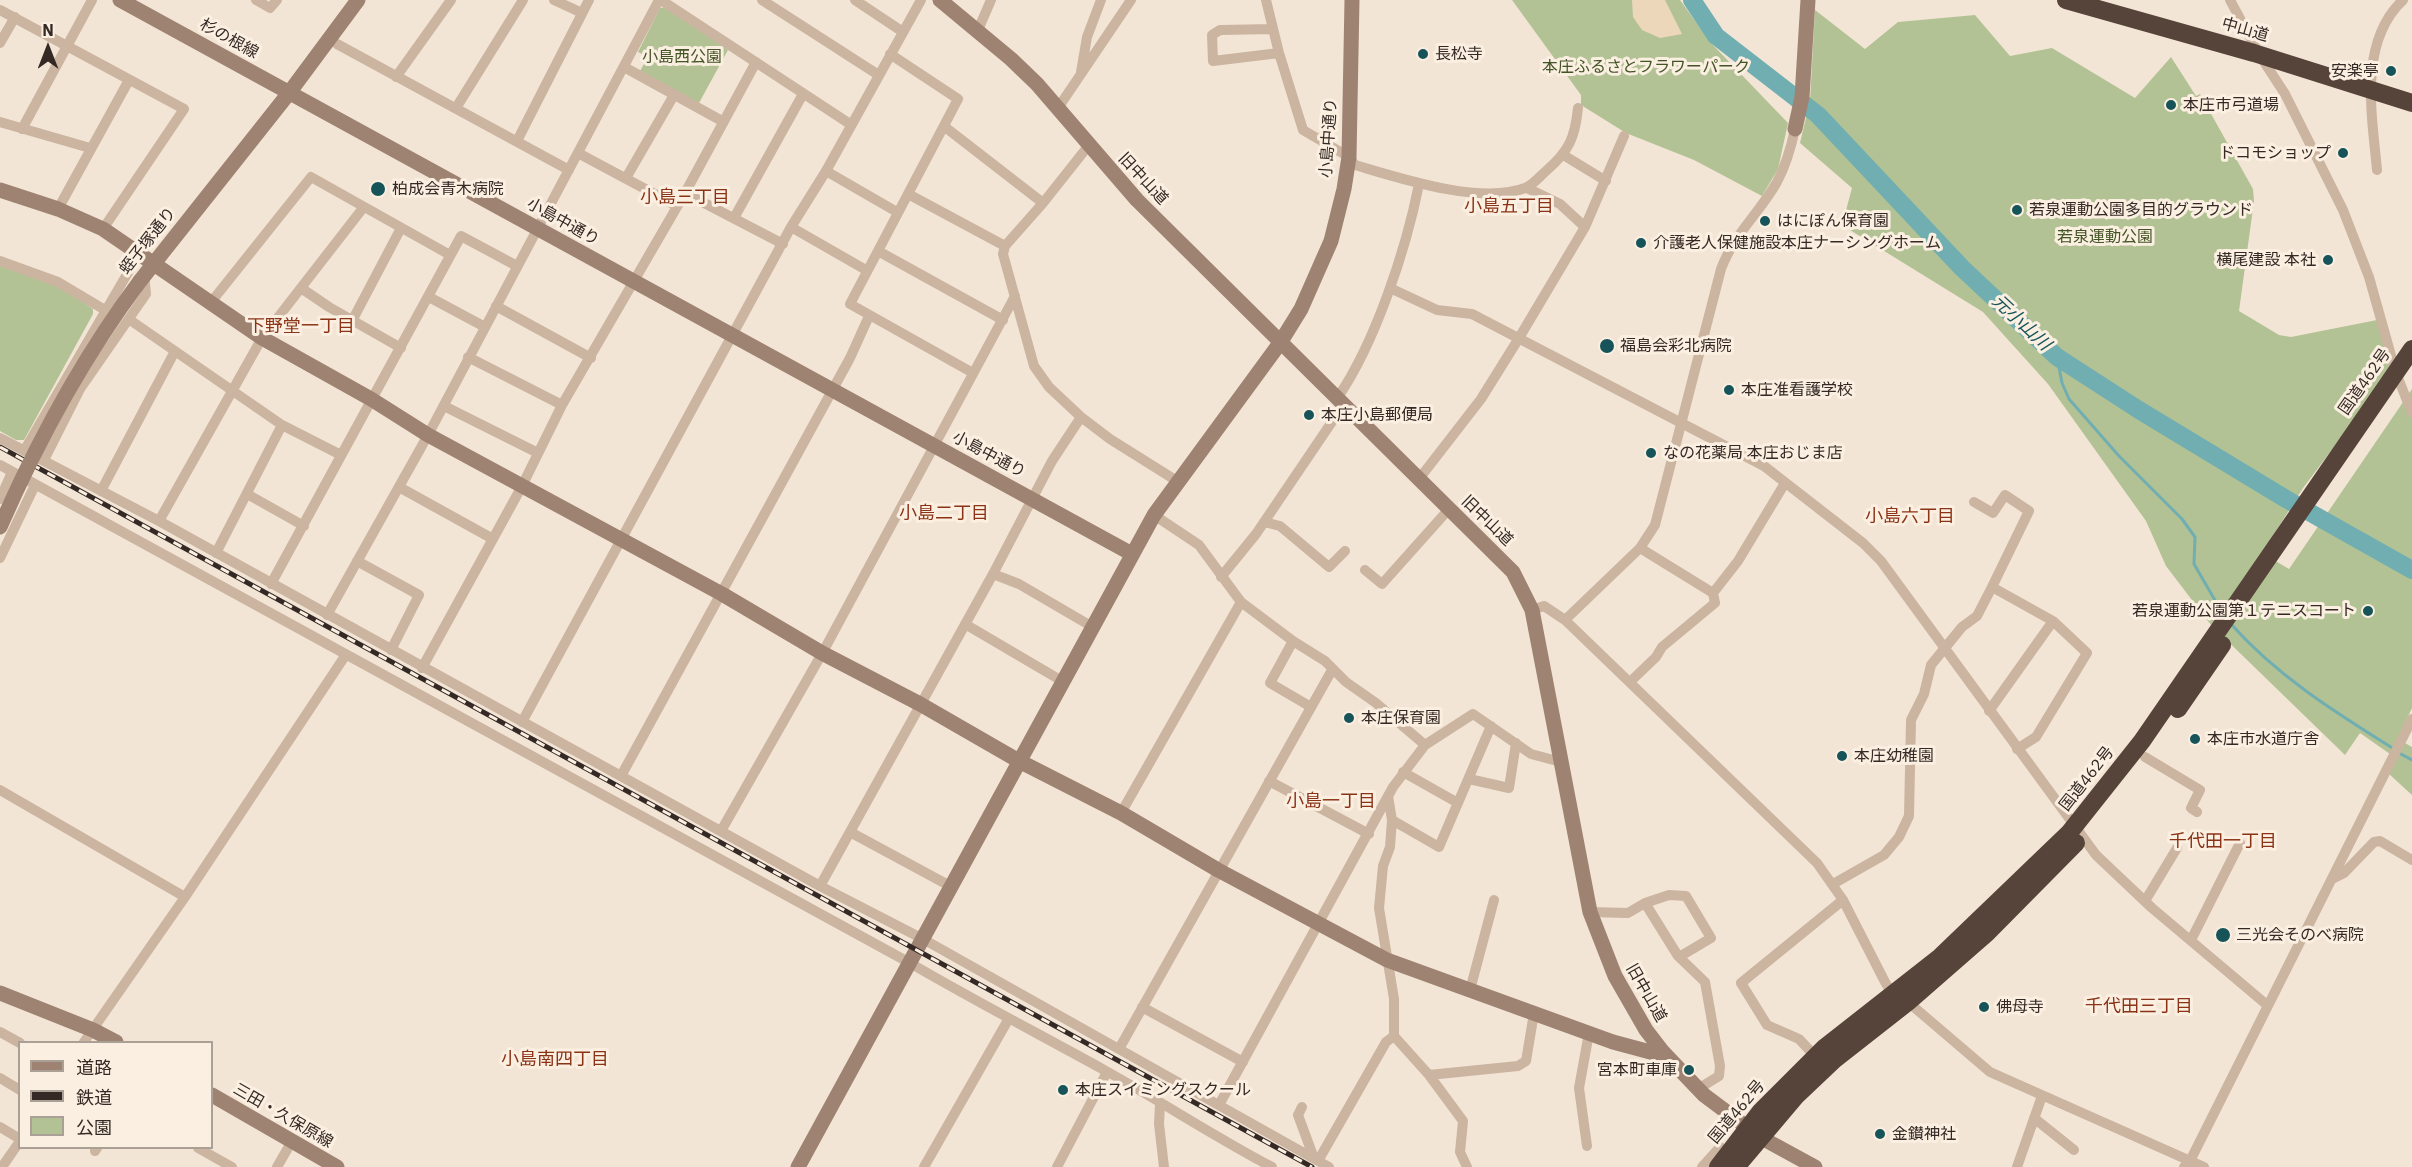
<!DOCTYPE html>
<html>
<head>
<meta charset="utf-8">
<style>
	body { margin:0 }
	#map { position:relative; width:2412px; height:1167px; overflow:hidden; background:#f3e5d5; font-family:"IBM Plex Sans","Noto Sans JP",sans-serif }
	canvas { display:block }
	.legend { position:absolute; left:18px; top:1041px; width:195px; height:108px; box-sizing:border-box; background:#faefe1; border:2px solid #aba095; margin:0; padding:8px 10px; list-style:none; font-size:18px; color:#342924 }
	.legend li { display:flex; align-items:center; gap:12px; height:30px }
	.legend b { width:30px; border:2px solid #aba095 }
	.north { position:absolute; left:18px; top:18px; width:60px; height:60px; -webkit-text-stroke:4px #faefe1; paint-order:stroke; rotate:0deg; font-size:16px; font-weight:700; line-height:24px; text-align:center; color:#342924 }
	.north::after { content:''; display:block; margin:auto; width:21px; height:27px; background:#342924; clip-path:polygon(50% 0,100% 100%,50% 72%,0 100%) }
</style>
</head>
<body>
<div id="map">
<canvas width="2412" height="1167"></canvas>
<ul class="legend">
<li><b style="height:8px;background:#9f8372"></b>道路</li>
<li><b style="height:8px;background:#342924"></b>鉄道</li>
<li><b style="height:16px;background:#b2c294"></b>公園</li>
</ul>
<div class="north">N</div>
</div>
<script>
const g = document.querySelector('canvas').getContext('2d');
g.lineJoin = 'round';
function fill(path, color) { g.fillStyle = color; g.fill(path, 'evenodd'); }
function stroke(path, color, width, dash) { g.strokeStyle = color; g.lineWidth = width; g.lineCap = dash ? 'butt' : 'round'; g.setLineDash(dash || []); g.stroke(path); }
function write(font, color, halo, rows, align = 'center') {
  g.font = font + ' "IBM Plex Sans","Noto Sans JP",sans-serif'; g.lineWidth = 6; g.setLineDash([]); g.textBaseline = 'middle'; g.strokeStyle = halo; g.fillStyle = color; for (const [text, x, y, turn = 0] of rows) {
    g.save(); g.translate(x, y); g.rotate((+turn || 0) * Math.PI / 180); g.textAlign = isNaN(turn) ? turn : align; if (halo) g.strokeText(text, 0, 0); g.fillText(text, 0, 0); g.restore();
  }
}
fill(new Path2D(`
	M 1512,0 L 1680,0 L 1711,43 L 1788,123 L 1778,169 L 1762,196 L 1694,160 L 1626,133 L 1581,105 L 1581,95 Z
	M 667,7 L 728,50 L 699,103 L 640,71 L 648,57 L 638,52 L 660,8 Z
	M 1815,10 L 1865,49 L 1898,22 L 1975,15 L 2010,56 L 2052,48 L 2135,98 L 2171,57 L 2196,96 L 2200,94 L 2253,189 L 2254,201 L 2239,311 L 2279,335 L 2291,337 L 2377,320 L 2392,370 L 2303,488 L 2262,553 L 2289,569 L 2412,389 L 2412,708 L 2390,754 L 2360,733 L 2345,755 L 2211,625 L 2166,566 L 2146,521 L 2048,384 L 1983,312 L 1842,225 L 1852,188 L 1800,143 L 1810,101 Z
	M 0,266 L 56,284 L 93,309 L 93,314 L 24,440 L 16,440 L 0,431 Z
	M 2405,743 L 2412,747 L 2412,795 L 2389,774 Z`), '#b2c294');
fill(new Path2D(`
	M 1632,0 L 1665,0 L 1682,34 L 1660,38 L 1642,30 L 1633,17 Z`), '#ecd7ba');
stroke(new Path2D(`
	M 2057,357 L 2062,383 L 2069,399 L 2119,456 L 2182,519 L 2195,537 L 2194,564 L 2223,614
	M 2231,624 C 2277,676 2335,712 2394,749
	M 2399,753 L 2412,760`), '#71aeb2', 3);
stroke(new Path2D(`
	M 1692,0 L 1716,36 L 1818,115 L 1962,268 L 2057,357 L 2139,410 L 2286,499 L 2412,570`), '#71aeb2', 18);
stroke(new Path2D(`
	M 256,0 L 270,8 L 277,0
	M 554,0 L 582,13
	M 661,0 L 850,124
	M 762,0 L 877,74
	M 855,0 L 903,32
	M 1266,0 L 1279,53 L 1303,130 L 1349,157 L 1355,165 C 1399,178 1481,205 1525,188 C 1533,185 1540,176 1546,171 C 1569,151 1575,138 1578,108
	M 2230,0 L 2259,54 L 2285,94 L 2343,210 L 2369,277 L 2396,373 L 2412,413
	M 0,10 L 184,109 L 103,229
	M 1273,29 L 1220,30 L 1212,35 L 1213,61 L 1279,53
	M 978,30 L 991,0
	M 0,43 L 15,17
	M 337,44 L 569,170
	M 890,54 L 958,99 L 850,304 L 973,373
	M 624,67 L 722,121
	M 1081,72 L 1087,37 L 1101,0
	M 396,77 L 451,0
	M 456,108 L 523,0
	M 1058,108 L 1131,0
	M 0,122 L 90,148
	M 945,127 L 1043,203
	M 22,129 L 92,0
	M 517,141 L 589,0
	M 1089,145 L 1043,203 L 1005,246 L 1003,254 L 1034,366 L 1049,387 L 1081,417 L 1110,439 L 1177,481
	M 578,153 L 677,206
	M 1565,156 L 1606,181
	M 2377,170 C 2372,115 2358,42 2403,0
	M 826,171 L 897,212
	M 626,178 L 674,95
	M 1527,188 L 1560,204 L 1585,227
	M 685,193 L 783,244
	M 910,195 L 1005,246
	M 58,209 L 129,80
	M 734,218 L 803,94
	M 791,227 L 866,270
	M 878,251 L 1003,320
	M 0,261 L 58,282 L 105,310
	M 301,288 L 329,307 L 401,348
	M 1390,288 L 1437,310 L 1472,314 L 1764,466 L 1863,543 L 1881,561 L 2096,855 L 2152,908 L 2267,1005
	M 429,297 L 485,327
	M 212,301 L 311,177 L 450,255
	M 496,306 L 591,358
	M 130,320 L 282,425 L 341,455
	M 352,321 L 401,228
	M 468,357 L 562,405
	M 1338,397 C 1375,343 1406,250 1419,184
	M 444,406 L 538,453
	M 0,438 L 159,521 L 820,886 L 923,939 L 1329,1167
	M 24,451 L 140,252
	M 44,460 L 80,389 L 146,294 L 144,274
	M 0,465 L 910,963 C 975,1001 1041,1035 1106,1071 C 1162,1102 1215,1137 1272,1167
	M 1419,479 L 1481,399 L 1519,338 L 1585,227 L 1624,136
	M 399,487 L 493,539
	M 101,491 L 175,351
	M 247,494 L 304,526
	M 0,499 L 12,472
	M 1974,502 L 1993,513 L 2005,495 L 2029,511 L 1992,587
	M 1154,515 L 1199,545 L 1241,602 L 1293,641 L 1325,661 L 1346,682 L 1376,703 L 1425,745
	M 159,521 L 262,338 L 363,208
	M 1264,522 L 1280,526 L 1329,567 L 1345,551
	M 216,553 L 282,425
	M 0,558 L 35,485
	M 357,561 L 419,595 L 391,650
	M 1365,570 L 1382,584 L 1449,509
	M 993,574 L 1019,584 L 1091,626
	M 1221,577 L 1256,534 L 1344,404
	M 271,584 L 461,236 L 517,266
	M 1713,593 L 1738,561 L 1785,483
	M 1532,610 L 1544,606 L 1565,620 L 1817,863 L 1843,900 L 1885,982 L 1888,987 L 1899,991
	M 327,615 L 428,435 L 659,0
	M 1565,620 L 1640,548 L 1655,525 L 1721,269 C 1735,232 1759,214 1777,182 C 1786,165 1791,148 1795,129
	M 965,624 L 1062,681
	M 1293,641 L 1270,683 L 1311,707
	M 422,668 L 522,486 L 562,405 L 685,193 L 756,62
	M 1631,681 L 1656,657 L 1662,647 L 1715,603 L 1713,593 L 1640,548
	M 1989,711 L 2053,621
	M 522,722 L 791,227 L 826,171 L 921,0
	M 2145,757 L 2200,790 L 2191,808 L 2197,812
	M 1403,772 L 1458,803
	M 621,776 L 850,358 L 869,316
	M 1469,779 L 1509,788 L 1516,743
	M 1269,781 L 1369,834
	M 0,790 L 185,897
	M 1388,796 L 1392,820 L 1390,847 L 1383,866 L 1379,908 L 1394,999 L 1394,1036 L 1429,1075 L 1463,1121 L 1460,1152 L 1467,1167
	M 1121,813 L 1241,602
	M 1392,820 L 1439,847 L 1491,726
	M 721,831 L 824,650 L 1015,296
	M 850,832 L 950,886
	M 2334,878 L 2344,873 L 2374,842 L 2380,841 L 2412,860
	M 1833,884 L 1884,855 L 1899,837 L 1909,816 L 1911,720 L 1924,694 L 1931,665 L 1962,627 L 1977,616 L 1992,587 L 2053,621 L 2087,653 L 2036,737 L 2017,749
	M 820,886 L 993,574 L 1052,461 L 1081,417
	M 2145,901 L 2177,848
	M 1645,903 L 1669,895 L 1686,896 L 1711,938 L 1679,957
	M 1590,912 L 1628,913 L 1645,903 L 1678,956 L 1705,982 L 1720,1066 L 1719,1076 L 1698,1089
	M 2191,940 L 2240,843
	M 1470,990 L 1494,900
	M 1908,1002 L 1990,1072 L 2204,1167
	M 1142,1007 L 1243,1062
	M 0,1032 L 20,1043
	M 84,1042 L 185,897 L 345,656
	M 1119,1049 L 1332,670
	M 1815,1056 L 1799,1039 L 1767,1025 L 1741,983 L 1843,900
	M 1429,1075 L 1518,1066 L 1526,1061 L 1534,1013
	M 0,1078 L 20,1090
	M 1160,1104 L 1159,1124 L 1164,1167
	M 1219,1105 L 1393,787 L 1425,745 L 1473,714 L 1531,754 L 1561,762
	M 1302,1107 L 1298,1115 L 1312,1153 L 1311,1157
	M 2034,1118 L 2074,1150
	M 0,1127 L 20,1139
	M 1587,1146 L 1579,1088 L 1589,1033
	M 198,1148 L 232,1167
	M 95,1151 L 97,1148
	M 1318,1161 L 1386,1042 L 1394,1036
	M 2,1167 L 20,1141
	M 277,1167 L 292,1141
	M 924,1167 L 1008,1020
	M 1057,1167 L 1107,1072
	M 1702,1167 L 1720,1147 L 1728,1152
	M 2017,1167 L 2042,1096
	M 2184,1167 L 2190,1161 L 2412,719`), '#cbb4a0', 10);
stroke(new Path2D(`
	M 120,0 L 1132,554
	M 940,0 L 1011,59 L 1037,84 L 1137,200 L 1513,572 L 1532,610 L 1590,912 L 1615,976 L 1646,1030 L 1663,1052 L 1704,1095 L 1760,1137 L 1815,1167
	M 1795,129 L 1802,97 L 1808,0
	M 0,190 L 58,209 L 103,229 L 262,338 L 371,399 L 428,435 L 722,594 L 822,653 L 920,704 L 1019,761 L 1121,813 L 1218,870 L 1387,960 L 1613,1042 L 1654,1053 L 1663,1052
	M 140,281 L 289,93 L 358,0
	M 0,993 L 93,1030 L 116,1042
	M 212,1095 L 337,1167
	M 798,1167 L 1154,515 L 1280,343 L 1301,309 L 1331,241 L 1344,189 L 1349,157 L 1352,0`), '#9f8372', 15);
stroke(new Path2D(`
	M 2066,0 L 2254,53 L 2412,103
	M 2178,709 L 2222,645
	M 1718,1167 L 1761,1111 L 1824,1048 L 1940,957 L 2069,833 L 2142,741 L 2412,349
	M 1736,1167 L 1796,1096 L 1834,1060 L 1908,1002 L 1987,933 L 2076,843`), '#56433a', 18);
const rail = new Path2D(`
	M 0,447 L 1312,1167`);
stroke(rail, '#342924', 5);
stroke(rail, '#faefe1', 3, [9]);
stroke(new Path2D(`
	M 0,527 C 38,440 83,357 140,281`), '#9f8372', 15);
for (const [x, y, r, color] of [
	[1423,54,6,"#165459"],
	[2391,71,6,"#165459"],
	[2171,105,6,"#165459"],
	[2343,153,6,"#165459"],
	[378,189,8,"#165459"],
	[2017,210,6,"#165459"],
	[1765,221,6,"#165459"],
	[1641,243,6,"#165459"],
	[2328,260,6,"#165459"],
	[1607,346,8,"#165459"],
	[1729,390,6,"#165459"],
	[1309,415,6,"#165459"],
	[1651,453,6,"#165459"],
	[2368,611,6,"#165459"],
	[1349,718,6,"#165459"],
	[2195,739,6,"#165459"],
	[1842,756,6,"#165459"],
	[2223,935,8,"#165459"],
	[1984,1007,6,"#165459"],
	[1689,1070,6,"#165459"],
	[1063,1090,6,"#165459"],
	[1880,1134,6,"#165459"]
]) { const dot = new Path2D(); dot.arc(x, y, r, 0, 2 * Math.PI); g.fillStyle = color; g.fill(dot); stroke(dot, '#faefe1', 2); }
write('16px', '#342924', '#faefe1', [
	["中山道",2245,30,16],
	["杉の根線",229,39,29],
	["小島中通り",1329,138,-86],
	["旧中山道",1143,179,47],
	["小島中通り",563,222,29],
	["蛭子塚通り",148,241,-52],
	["国道462号",2365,382,-55],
	["小島中通り",989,455,28],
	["旧中山道",1487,521,44],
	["国道462号",2087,779,-52],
	["旧中山道",1646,993,60],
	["国道462号",1737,1112,-50],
	["三田・久保原線",283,1116,30]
]);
write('16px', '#342924', '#faefe1', [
	["長松寺",1435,54],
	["安楽亭",2379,71,"right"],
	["本庄市弓道場",2183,105],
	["ドコモショップ",2331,153,"right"],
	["柏成会青木病院",392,189],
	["若泉運動公園多目的グラウンド",2029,210],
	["はにぽん保育園",1777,221],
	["介護老人保健施設本庄ナーシングホーム",1653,243],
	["横尾建設 本社",2316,260,"right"],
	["福島会彩北病院",1620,346],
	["本庄准看護学校",1741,390],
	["本庄小島郵便局",1321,415],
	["なの花薬局 本庄おじま店",1663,453],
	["若泉運動公園第１テニスコート",2356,611,"right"],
	["本庄保育園",1361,718],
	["本庄市水道庁舎",2207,739],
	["本庄幼稚園",1854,756],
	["三光会そのべ病院",2236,935],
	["佛母寺",1996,1007],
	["宮本町車庫",1677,1070,"right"],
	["本庄スイミングスクール",1075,1090],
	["金鑚神社",1892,1134]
], 'left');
write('16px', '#435526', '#faefe1', [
	["小島西公園",682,57],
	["本庄ふるさとフラワーパーク",1646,67],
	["若泉運動公園",2105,237]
]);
write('18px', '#8a3316', '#faefe1', [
	["小島三丁目",685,198],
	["小島五丁目",1509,207],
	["下野堂一丁目",301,327],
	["小島二丁目",944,514],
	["小島六丁目",1910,517],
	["小島一丁目",1331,802],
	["千代田一丁目",2223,842],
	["千代田三丁目",2139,1007],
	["小島南四丁目",555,1060]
]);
write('italic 18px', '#165459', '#faefe1', [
	["元小山川",2021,323,43]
]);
</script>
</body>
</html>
